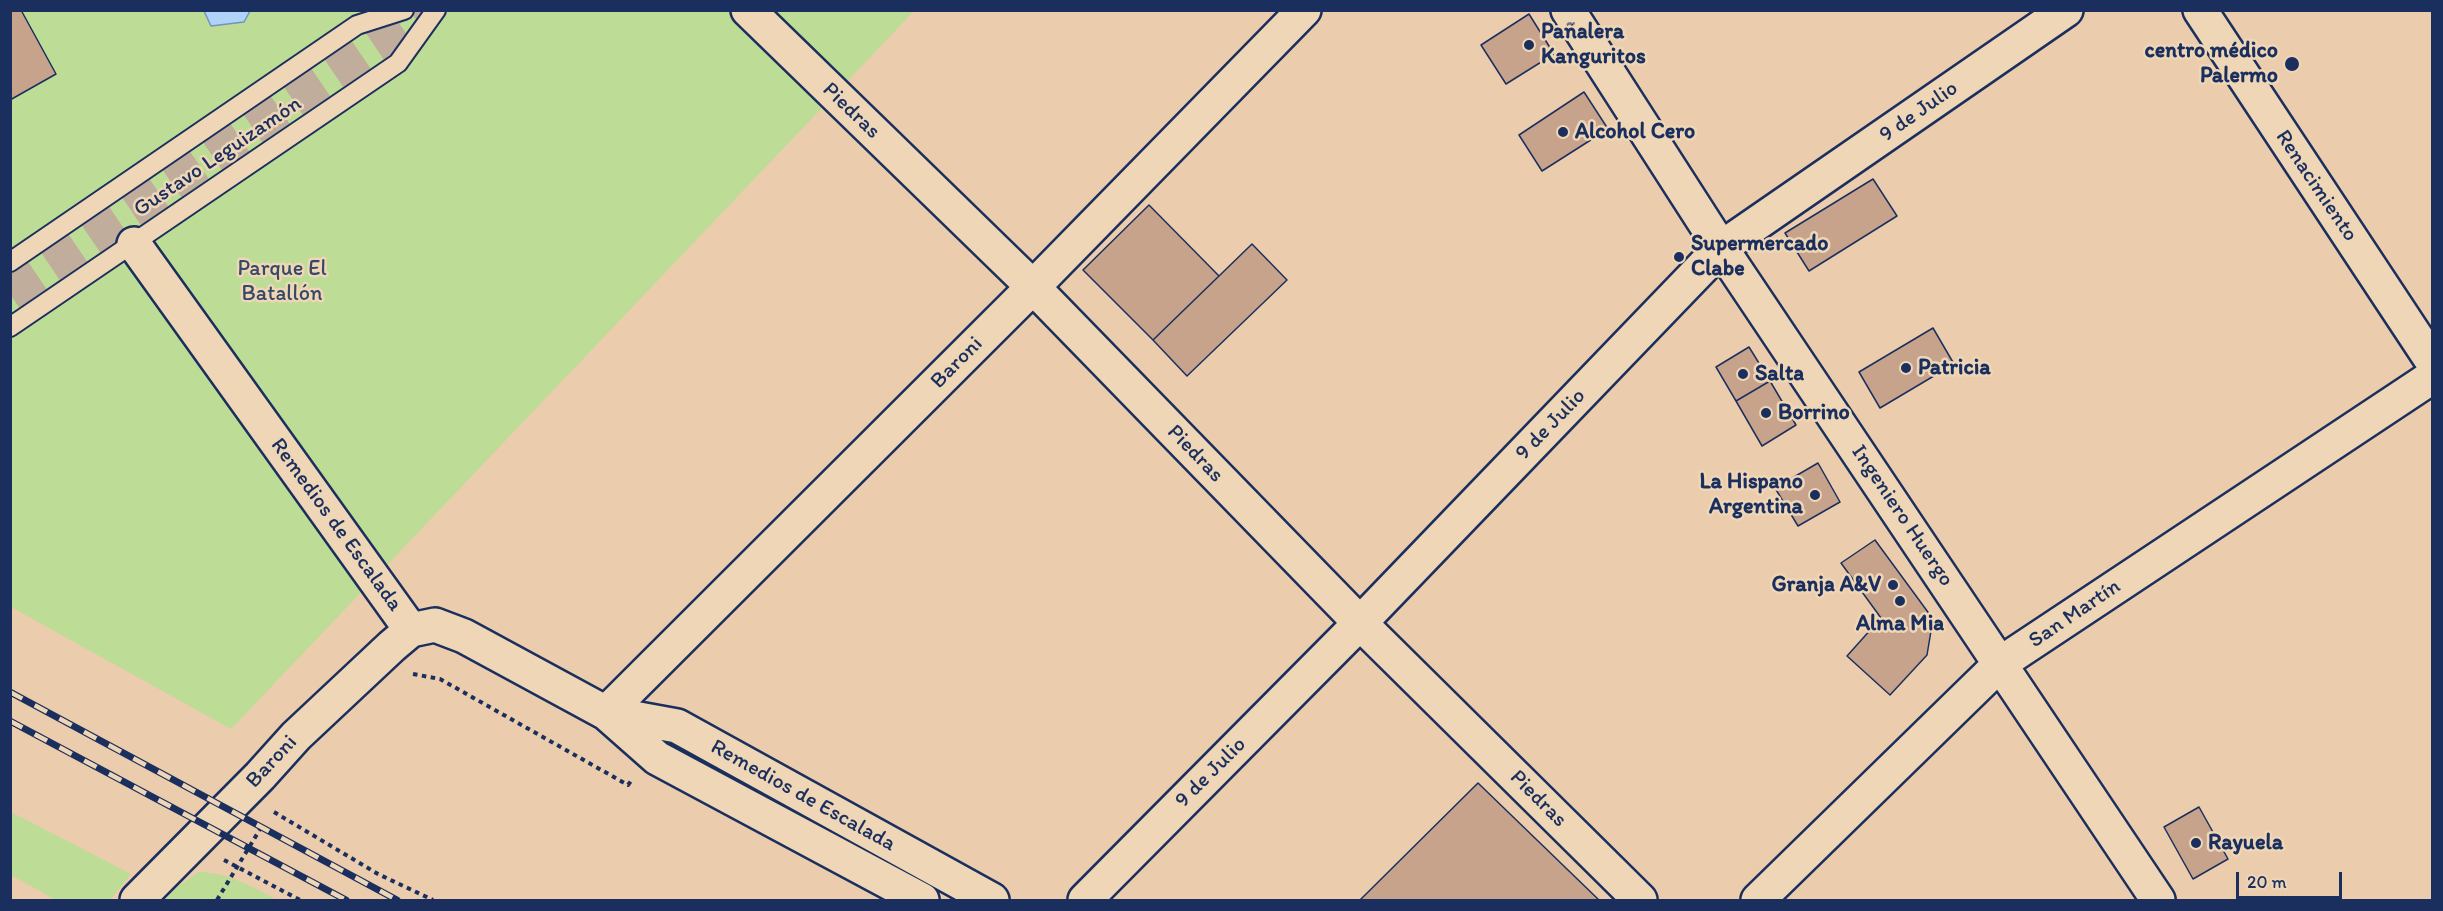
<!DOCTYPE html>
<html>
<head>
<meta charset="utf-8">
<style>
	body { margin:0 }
	#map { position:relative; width:2443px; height:911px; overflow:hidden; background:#ebccac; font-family:Itim,sans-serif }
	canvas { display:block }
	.frame { position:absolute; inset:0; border:12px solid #1b2f5e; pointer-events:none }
	.scale { position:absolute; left:2236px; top:872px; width:106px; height:27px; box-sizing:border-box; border:3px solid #1b2f5e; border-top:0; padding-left:8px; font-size:18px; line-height:21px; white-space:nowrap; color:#1b2f5e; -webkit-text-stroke:4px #eed6b6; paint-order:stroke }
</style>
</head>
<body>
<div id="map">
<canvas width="2443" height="911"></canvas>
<div class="frame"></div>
<div class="scale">20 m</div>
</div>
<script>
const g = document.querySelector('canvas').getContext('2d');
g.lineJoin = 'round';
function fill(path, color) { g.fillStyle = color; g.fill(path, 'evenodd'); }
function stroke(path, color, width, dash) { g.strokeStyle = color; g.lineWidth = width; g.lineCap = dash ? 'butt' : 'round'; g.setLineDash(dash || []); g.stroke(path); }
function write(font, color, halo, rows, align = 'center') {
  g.font = font + ' Itim,sans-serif'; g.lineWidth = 5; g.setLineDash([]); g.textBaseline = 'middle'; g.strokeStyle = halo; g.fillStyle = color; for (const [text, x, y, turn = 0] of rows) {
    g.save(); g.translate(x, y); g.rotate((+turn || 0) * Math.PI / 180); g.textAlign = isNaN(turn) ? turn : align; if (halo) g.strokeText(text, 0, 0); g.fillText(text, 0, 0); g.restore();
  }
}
fill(new Path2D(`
	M 11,11 L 914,11 L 231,729 L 11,607 Z
	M 10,812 L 11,812 L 131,874 L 110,900 L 56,900 L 11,875 Z
	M 199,872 C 229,873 251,886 277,900 L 164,900 L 177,887 Z`), '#bddc95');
const water = new Path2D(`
	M 204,11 L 250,11 L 244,22 L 211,26 Z`);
fill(water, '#b0d4f9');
stroke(water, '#7492bb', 1.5);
const building = new Path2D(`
	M 10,10 L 21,10 L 56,74 L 10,100 Z
	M 1529,14 L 1554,54 L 1506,84 L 1481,45 Z
	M 1584,92 L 1608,129 L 1542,171 L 1519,135 Z
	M 1873,179 L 1897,216 L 1809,271 L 1785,233 Z
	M 1149,205 L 1219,276 L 1153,340 L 1083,270 Z
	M 1252,244 L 1287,280 L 1187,376 L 1153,340 Z
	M 1933,328 L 1954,364 L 1880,408 L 1859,372 Z
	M 1749,347 L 1770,381 L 1736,401 L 1716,367 Z
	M 1770,381 L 1796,425 L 1762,446 L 1736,401 Z
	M 1818,463 L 1840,502 L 1798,526 L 1775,488 Z
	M 1875,540 L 1933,619 L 1927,655 L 1890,695 L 1847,656 L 1881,618 L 1841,563 Z
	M 1478,783 L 1599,900 L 1360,900 Z
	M 2199,807 L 2228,859 L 2193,879 L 2164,827 Z`);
fill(building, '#c7a38c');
stroke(building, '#1b2f5e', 1.5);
stroke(new Path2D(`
	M 10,294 L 427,10`), '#c1ad9c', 33, [33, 16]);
const lane = new Path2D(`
	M 10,262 L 357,25 L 404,10
	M 10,327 L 398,63 L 436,10`);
const street = new Path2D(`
	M 748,10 L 1033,287 L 1360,623 L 1640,900
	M 2200,10 L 2432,361
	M 134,244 L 411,630
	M 606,713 L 1033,287 L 1304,10
	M 606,713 L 677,726 L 992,900
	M 137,900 L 260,776 L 296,736 L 392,646 L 411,630 L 435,625 L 464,636 L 606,713 L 657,758 L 922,900
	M 1085,900 L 1360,623 L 1721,248 L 2066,10
	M 1758,900 L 2001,663 L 2432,377`);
const secondary = new Path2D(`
	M 1568,10 L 1721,248 L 2158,900`);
stroke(lane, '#1b2f5e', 22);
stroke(street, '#1b2f5e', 38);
stroke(secondary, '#1b2f5e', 38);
stroke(new Path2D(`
	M 413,674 L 440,679 L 628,785 L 631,781
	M 274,812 L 378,874 L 433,900
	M 224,860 L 300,900
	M 217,900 L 262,826`), '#1b2f5e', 4, [4.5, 4.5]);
stroke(lane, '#eed6b6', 18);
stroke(street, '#eed6b6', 33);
stroke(secondary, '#eed6b6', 33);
const rail = new Path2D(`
	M 10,692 L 397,900
	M 10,721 L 346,900`);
stroke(rail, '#1b2f5e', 7);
stroke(rail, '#eed6b6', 4.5, [14]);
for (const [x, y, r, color] of [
	[1529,45,6,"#1b2f5e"],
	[2292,64,8,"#1b2f5e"],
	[1563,132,6,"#1b2f5e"],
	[1679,257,6,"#1b2f5e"],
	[1906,368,6,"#1b2f5e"],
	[1743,374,6,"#1b2f5e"],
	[1766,413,6,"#1b2f5e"],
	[1815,495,6,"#1b2f5e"],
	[1893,585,6,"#1b2f5e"],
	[1900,601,6,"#1b2f5e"],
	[2196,843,6,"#1b2f5e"]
]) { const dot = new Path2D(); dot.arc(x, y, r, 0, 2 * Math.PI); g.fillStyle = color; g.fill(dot); stroke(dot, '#eed6b6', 2); }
write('bold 22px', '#1b2f5e', '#eed6b6', [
	["Pañalera",1541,32],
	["Kanguritos",1541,57],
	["centro médico",2278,51,"right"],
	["Palermo",2278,76,"right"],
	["Alcohol Cero",1575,132],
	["Supermercado",1691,244],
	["Clabe",1691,269],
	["Patricia",1918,368],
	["Salta",1755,374],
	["Borrino",1778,413],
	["La Hispano",1803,482,"right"],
	["Argentina",1803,507,"right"],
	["Granja A&V",1881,585,"right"],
	["Alma Mia",1900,624,"center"],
	["Rayuela",2208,843]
], 'left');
write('22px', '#1b2f5e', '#eed6b6', [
	["Piedras",851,111,44],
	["9 de Julio",1919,112,-35],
	["Gustavo Leguizamón",218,157,-34],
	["Renacimiento",2316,186,56],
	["Baroni",957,363,-45],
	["9 de Julio",1551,425,-46],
	["Piedras",1195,454,46],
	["Ingeniero Huergo",1902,516,56],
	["Remedios de Escalada",336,525,54],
	["San Martín",2075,614,-34],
	["Baroni",272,762,-47],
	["9 de Julio",1211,773,-45],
	["Remedios de Escalada",803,796,29],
	["Piedras",1538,799,45]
]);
write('22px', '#334966', '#eed6b6', [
	["Parque El",282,269],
	["Batallón",282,294]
]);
</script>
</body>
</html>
